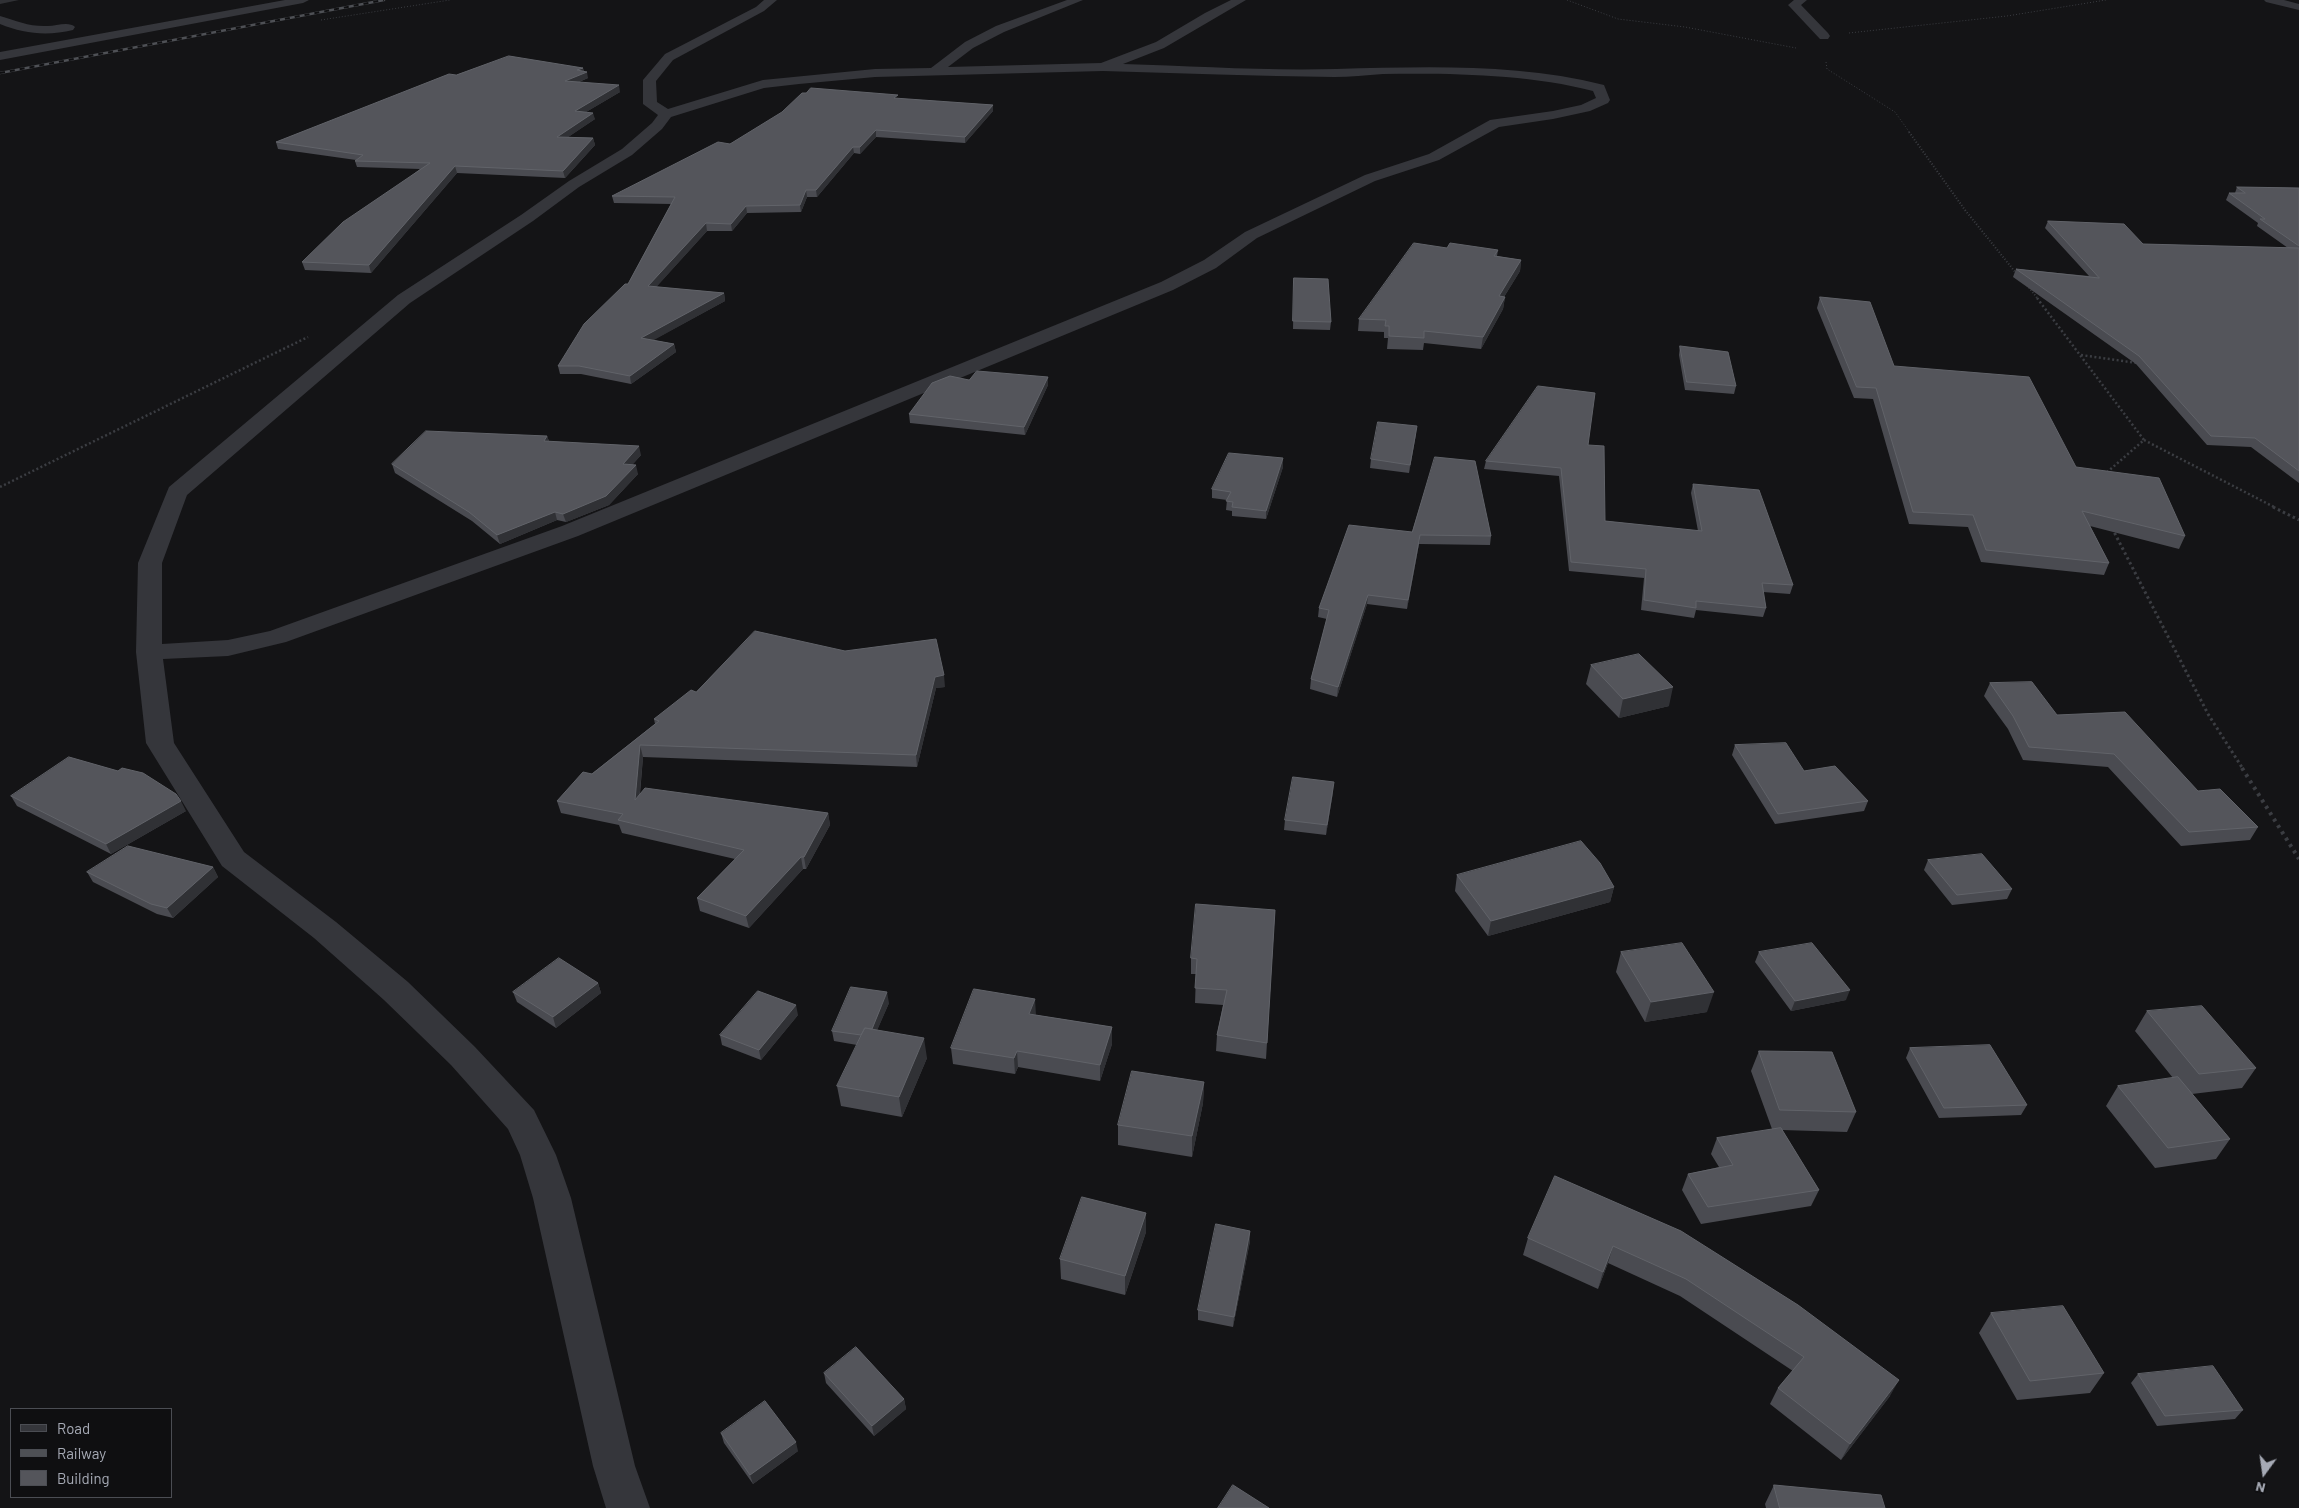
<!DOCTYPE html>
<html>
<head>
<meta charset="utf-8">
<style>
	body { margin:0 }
	#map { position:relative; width:2299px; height:1508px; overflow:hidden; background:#141416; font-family:Barlow,sans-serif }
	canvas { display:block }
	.legend { position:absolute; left:10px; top:1408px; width:162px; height:90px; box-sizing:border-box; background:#0f0f11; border:1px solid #4b4d53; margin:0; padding:6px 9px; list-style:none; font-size:15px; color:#a6aab5 }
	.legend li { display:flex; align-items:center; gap:10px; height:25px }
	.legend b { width:25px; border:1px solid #4b4d53 }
	.north { position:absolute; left:2239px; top:1448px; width:50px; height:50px; -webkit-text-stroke:4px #0f0f11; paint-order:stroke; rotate:194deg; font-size:14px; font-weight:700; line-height:20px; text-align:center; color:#a6aab5 }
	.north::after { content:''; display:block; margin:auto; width:18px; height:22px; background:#a6aab5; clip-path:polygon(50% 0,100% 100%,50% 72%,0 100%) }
</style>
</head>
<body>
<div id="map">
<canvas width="2299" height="1508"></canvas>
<ul class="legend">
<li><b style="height:6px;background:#35363b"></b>Road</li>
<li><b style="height:6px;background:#4e5055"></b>Railway</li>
<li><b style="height:14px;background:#54555b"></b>Building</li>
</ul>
<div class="north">N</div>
</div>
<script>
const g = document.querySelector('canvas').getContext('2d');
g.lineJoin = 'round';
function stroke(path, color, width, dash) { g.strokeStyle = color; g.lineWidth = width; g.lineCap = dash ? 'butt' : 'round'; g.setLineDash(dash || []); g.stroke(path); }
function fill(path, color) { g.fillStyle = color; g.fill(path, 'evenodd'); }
stroke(new Path2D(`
	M 1567,0 L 1618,19 L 1685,27 L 1796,48
	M 321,20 L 450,0
	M 1849,33 L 2007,16 L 2106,0
	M 1826,62 L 1827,69 L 1895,112 L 1910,133`), '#3b3d42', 1, [1, 2]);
stroke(new Path2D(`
	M 1909,132 L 1965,210 L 2016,273
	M 2027,285 L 2038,299`), '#3b3d42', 2, [1, 2]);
stroke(new Path2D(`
	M 2037,298 L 2144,440 L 2105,474
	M 2081,355 L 2137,363
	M 2144,440 L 2276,508
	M 0,487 L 308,337`), '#3b3d42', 2.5, [2, 2.5]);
stroke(new Path2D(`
	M 2273,507 L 2299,520
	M 2112,528 L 2208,714 L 2243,769`), '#3b3d42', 3, [2.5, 3]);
stroke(new Path2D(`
	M 2242,768 L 2299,859`), '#3b3d42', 4, [3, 4.5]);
fill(new Path2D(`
	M 285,0 L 309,0 L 303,3 L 0,60 L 0,52 Z
	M 764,0 L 777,0 L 764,11 L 673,60 L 656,81 L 657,102 L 668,109 L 763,80 L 875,69 L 931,68 L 965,42 L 996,26 L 1067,0 L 1083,0 L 1004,32 L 973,48 L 948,67 L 1101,63 L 1156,42 L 1205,13 L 1231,0 L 1246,0 L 1164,48 L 1123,64 C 1194,66 1265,71 1336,69 C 1425,67 1516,63 1604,85 L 1610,100 L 1608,103 L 1590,111 L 1553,119 L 1499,127 L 1439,160 L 1375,181 L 1257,238 L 1216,268 L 1173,290 L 578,536 L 286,642 L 228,656 L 163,659 L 174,743 L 244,852 L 336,922 L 408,982 L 475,1047 L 534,1110 L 556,1155 L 571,1198 L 635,1466 L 650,1508 L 606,1508 L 593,1466 L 533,1198 L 520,1155 L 508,1129 L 451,1065 L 384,1000 L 314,938 L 222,866 L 146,743 L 136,652 L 138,563 L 169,487 L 398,295 L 521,215 L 569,181 L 622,149 L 652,123 L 658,115 L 643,104 L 643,80 L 665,54 L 756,7 ZM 1103,71 C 1180,73 1257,76 1334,77 C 1350,77 1366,75 1383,74 C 1450,73 1528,74 1593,91 L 1596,98 L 1581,105 L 1553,111 L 1490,120 L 1429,154 L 1365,175 L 1245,232 L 1204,260 L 1161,282 L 562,526 L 270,631 L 228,640 L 162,644 L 162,563 L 187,495 L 410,303 L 533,221 L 579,187 L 632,155 L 662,129 L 671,117 L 764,88 L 799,84 L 875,77 Z
	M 1794,0 L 1807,0 L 1801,5 L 1828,33 L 1830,36 L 1828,39 L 1820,39 L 1790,7 L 1788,5 Z
	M 2264,0 L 2284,0 L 2299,4 L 2299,10 L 2266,2 Z
	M 0,16 C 17,21 30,27 48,26 C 56,26 69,21 75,27 L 73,30 C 48,36 24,34 0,24 Z`), '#35363b');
const rail = new Path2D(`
	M 0,73 L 384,0`);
stroke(rail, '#4e5055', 2.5);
stroke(rail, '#0f0f11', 2, [5]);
fill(new Path2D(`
	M 583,68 L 584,72 L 588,78 L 579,82 L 620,92 L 586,112 L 595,119 L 568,137 L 593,138 L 595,145 L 565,178 L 457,173 L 371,273 L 305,270 L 302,262 L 420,169 L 357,167 L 355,161 L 356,160 L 278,149 L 276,142 L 456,75 Z
	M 899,99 L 993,105 L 993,111 L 965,143 L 876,137 L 860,154 L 854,153 L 817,197 L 807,197 L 801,212 L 747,213 L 732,231 L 707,231 L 656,287 L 724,293 L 725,301 L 653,340 L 674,344 L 676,352 L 631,384 L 581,374 L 560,374 L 558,366 L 628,284 L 671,204 L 614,203 L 612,196 L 730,144 Z
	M 2237,187 L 2299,188 L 2299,483 L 2251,447 L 2207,445 L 2136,364 L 2013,277 L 2016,269 L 2089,276 L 2045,228 L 2048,221 L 2143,244 L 2288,248 L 2257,226 L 2258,223 L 2226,200 L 2229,193 L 2235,193 Z
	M 1447,248 L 1498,250 L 1497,256 L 1521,260 L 1520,271 L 1504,297 L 1505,297 L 1503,309 L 1481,349 L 1424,343 L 1423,350 L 1387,349 L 1388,338 L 1384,338 L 1384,332 L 1358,331 L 1359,319 Z
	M 1294,278 L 1331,322 L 1330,330 L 1293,329 Z
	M 1820,297 L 1894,366 L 2076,467 L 2185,536 L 2179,549 L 2090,526 L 2109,563 L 2104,575 L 1981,562 L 1968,527 L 1909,524 L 1873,399 L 1854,398 L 1817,308 Z
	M 1680,346 L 1736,386 L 1734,394 L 1685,390 L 1679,355 Z
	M 1048,377 L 1048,385 L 1025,435 L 910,423 L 909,414 L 969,380 Z
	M 1416,434 L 1409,473 L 1370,468 L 1371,459 Z
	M 547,436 L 549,441 L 641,455 L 632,465 L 638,474 L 609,505 L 566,522 L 557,520 L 500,544 L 472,521 L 395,473 L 392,464 Z
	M 1588,445 L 1605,521 L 1698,531 L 1691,493 L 1693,484 L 1793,585 L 1790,594 L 1763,592 L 1766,608 L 1763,617 L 1696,610 L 1694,618 L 1641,610 L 1644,578 L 1569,571 L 1559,476 L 1484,469 L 1486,461 Z
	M 1283,467 L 1266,519 L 1232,516 L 1232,511 L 1226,510 L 1227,500 L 1212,498 L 1212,489 Z
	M 1412,532 L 1491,536 L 1490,545 L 1419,544 L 1407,609 L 1367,604 L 1337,697 L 1310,689 L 1311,679 L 1327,619 L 1318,617 L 1319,608 Z
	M 1591,665 L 1669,706 L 1619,718 L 1586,684 Z
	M 1990,683 L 2057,715 L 2198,791 L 2258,827 L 2250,840 L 2181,846 L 2108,767 L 2023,760 L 2008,729 L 1984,696 Z
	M 945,687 L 936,688 L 917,767 L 643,757 L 640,794 L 828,813 L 830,825 L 806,869 L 803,869 L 749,928 L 700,911 L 697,898 L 735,859 L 622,833 L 619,825 L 561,813 L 557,801 L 655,724 L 654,719 L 696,692 Z
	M 1735,745 L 1804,771 L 1868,801 L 1864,811 L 1775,824 L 1732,755 Z
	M 1333,792 L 1326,835 L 1284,830 L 1285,820 Z
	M 11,796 L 186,811 L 111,854 L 17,806 Z
	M 1928,860 L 2012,889 L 2007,899 L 1952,905 L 1924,870 Z
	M 213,867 L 218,877 L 173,918 L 157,914 L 93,882 L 87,872 Z
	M 1457,875 L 1614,887 L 1610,902 L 1488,936 L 1455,891 Z
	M 1275,910 L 1266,1059 L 1216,1051 L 1217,1035 L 1223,1005 L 1195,1003 L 1196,974 L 1191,974 L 1191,958 Z
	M 1621,952 L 1707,1012 L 1645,1022 L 1616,972 Z
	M 1759,952 L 1846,1000 L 1791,1011 L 1755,962 Z
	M 598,983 L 601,993 L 556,1028 L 517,1002 L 513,992 Z
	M 889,1003 L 877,1030 L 927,1058 L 902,1117 L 841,1106 L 837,1086 L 857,1045 L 834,1041 L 832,1031 Z
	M 2147,1011 L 2256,1068 L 2242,1088 L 2192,1094 L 2230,1139 L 2216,1159 L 2155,1168 L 2106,1106 L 2118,1086 L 2173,1078 L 2135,1031 Z
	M 798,1015 L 761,1060 L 722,1045 L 720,1035 Z
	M 1036,1015 L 1112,1027 L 1112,1044 L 1100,1081 L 1018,1067 L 1015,1074 L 953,1064 L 951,1048 Z
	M 1910,1048 L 2027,1105 L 2021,1115 L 1939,1118 L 1906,1058 Z
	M 1759,1051 L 1856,1112 L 1847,1132 L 1782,1130 L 1819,1190 L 1811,1206 L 1701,1224 L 1682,1190 L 1688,1174 L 1719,1167 L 1711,1154 L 1717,1138 L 1772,1129 L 1751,1071 Z
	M 1204,1082 L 1203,1103 L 1192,1157 L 1118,1145 L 1118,1125 Z
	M 1555,1176 L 1890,1396 L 1841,1460 L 1770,1404 L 1778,1388 L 1793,1371 L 1680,1296 L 1608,1263 L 1598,1289 L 1523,1255 L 1528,1238 Z
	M 1146,1213 L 1146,1232 L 1125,1295 L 1061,1279 L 1060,1259 Z
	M 1250,1231 L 1250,1241 L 1233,1327 L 1198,1320 L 1198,1310 Z
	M 1991,1313 L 2104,1373 L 2090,1393 L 2017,1400 L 1979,1333 Z
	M 824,1373 L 904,1399 L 906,1409 L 874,1436 L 826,1383 Z
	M 2138,1374 L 2243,1410 L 2235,1419 L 2157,1426 L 2131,1383 Z
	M 721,1433 L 798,1451 L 753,1484 L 724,1443 Z
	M 1774,1485 L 1885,1508 L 1766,1508 L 1765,1504 Z`), '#4a4b51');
fill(new Path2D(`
	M 0,0 L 19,0 L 0,4 Z
	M 583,68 L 584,73 L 587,72 L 588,78 L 566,87 L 565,81 L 577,70 Z
	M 619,85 L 620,92 L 576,118 L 575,111 Z
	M 993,105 L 993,111 L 965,143 L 965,137 Z
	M 593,113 L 595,119 L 558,144 L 557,137 Z
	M 876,130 L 876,137 L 860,154 L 860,147 Z
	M 593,138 L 595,145 L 565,178 L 563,171 Z
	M 853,147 L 854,153 L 817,197 L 816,190 Z
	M 455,166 L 457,173 L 371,273 L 369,265 Z
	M 806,190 L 807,197 L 801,212 L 800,205 Z
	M 746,206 L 747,213 L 732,231 L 731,224 Z
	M 706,223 L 707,231 L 650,294 L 648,286 Z
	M 1521,260 L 1520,271 L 1497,308 L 1499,296 Z
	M 724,293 L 725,301 L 643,346 L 641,338 Z
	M 1505,297 L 1503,309 L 1481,349 L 1483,337 Z
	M 674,344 L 676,352 L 631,384 L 630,376 Z
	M 1048,377 L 1048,385 L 1025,435 L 1024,427 Z
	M 1417,426 L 1416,434 L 1409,473 L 1410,465 Z
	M 547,436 L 550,444 L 544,441 Z
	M 639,446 L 641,455 L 625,473 L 623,464 Z
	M 1283,458 L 1283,467 L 1266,519 L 1266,511 Z
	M 636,465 L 638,474 L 609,505 L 566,522 L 563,514 Z
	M 555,512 L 557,520 L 500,544 L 497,535 Z
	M 1420,535 L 1419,544 L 1407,609 L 1408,600 Z
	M 1368,595 L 1367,604 L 1337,697 L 1338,687 Z
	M 944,675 L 945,687 L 936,688 L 917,767 L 916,755 L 935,677 Z
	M 1673,687 L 1669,706 L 1619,718 L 1623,699 Z
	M 640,745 L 643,757 L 638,812 L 635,800 Z
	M 1334,782 L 1333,792 L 1326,835 L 1327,825 Z
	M 181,801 L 186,811 L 111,854 L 106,844 Z
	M 828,813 L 830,825 L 806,869 L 804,857 Z
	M 801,857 L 803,869 L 749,928 L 746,916 Z
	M 213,867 L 218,877 L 173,918 L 167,908 Z
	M 1614,887 L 1610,902 L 1488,936 L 1491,921 Z
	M 598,983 L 601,993 L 556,1028 L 553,1017 Z
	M 1850,990 L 1846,1000 L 1791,1011 L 1795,1001 Z
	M 887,992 L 889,1003 L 870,1047 L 869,1037 Z
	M 1714,992 L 1707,1012 L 1645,1022 L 1651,1002 Z
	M 1035,999 L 1036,1015 L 1029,1014 Z
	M 796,1005 L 798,1015 L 761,1060 L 759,1050 Z
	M 1112,1027 L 1112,1044 L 1100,1081 L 1100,1065 Z
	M 924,1038 L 927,1058 L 902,1117 L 899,1097 Z
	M 1017,1051 L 1018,1067 L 1015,1074 L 1014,1058 Z
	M 1204,1082 L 1203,1103 L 1192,1157 L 1192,1136 Z
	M 1146,1213 L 1146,1232 L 1125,1295 L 1125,1276 Z
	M 1250,1231 L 1250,1241 L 1233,1327 L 1234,1317 Z
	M 1613,1246 L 1608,1263 L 1598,1289 L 1603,1272 Z
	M 1899,1380 L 1890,1396 L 1841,1460 L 1850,1444 Z
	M 904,1399 L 906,1409 L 874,1436 L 872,1426 Z
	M 796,1442 L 798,1451 L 753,1484 L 750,1475 Z`), '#303135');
const building = new Path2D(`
	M 509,56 L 583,68 L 577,70 L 587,72 L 565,81 L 619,85 L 575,111 L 593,113 L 557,137 L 593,138 L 563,171 L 455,166 L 369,265 L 302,262 L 343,222 L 430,163 L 355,161 L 363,155 L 276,142 L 449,74 L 456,75 Z
	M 811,88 L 898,95 L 894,98 L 993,105 L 965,137 L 876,130 L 860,147 L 853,147 L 816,190 L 806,190 L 800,205 L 746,206 L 731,224 L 706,223 L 648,286 L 724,293 L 641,338 L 674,344 L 630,376 L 579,366 L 558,366 L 584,324 L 625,284 L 628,284 L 675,197 L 612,196 L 718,142 L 730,144 L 782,112 L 802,93 L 806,93 Z
	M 2237,187 L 2299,188 L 2299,246 L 2260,219 L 2265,219 L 2229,193 L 2245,193 Z
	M 2048,221 L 2124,224 L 2143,244 L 2299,248 L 2299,471 L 2255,438 L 2211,436 L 2139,356 L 2016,269 L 2099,278 Z
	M 1414,243 L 1447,248 L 1450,243 L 1498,250 L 1494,256 L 1521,260 L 1499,296 L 1505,297 L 1483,337 L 1424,331 L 1424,338 L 1389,336 L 1389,326 L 1385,326 L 1386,320 L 1359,319 Z
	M 1294,278 L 1328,279 L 1331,322 L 1293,321 Z
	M 1820,297 L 1870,302 L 1894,366 L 2029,377 L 2076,467 L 2159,478 L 2185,536 L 2082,511 L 2109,563 L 1986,550 L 1973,515 L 1913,512 L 1876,388 L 1857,387 Z
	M 1680,346 L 1728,352 L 1736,386 L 1687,382 Z
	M 977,371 L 1048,377 L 1024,427 L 909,414 L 932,383 L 950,376 L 969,380 Z
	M 1538,386 L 1595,393 L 1588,445 L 1604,446 L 1605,521 L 1702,531 L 1693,484 L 1759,490 L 1793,585 L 1762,583 L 1766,608 L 1696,601 L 1696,608 L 1644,600 L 1646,569 L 1571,562 L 1561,468 L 1486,461 Z
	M 1378,422 L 1417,426 L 1410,465 L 1371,459 Z
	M 426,431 L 547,436 L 544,441 L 639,446 L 623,464 L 636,465 L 606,496 L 563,514 L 555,512 L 497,535 L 469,512 L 392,464 Z
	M 1229,453 L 1283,458 L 1266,511 L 1232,507 L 1233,502 L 1226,501 L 1231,492 L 1212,489 Z
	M 1435,457 L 1475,461 L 1491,536 L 1420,535 L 1408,600 L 1368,595 L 1338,687 L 1311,679 L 1329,610 L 1319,608 L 1349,525 L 1412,532 Z
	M 755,631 L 845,651 L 936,639 L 944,675 L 935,677 L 916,755 L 640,745 L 635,800 L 645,788 L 828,813 L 804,857 L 801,857 L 746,916 L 697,898 L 744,850 L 618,820 L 623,814 L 557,801 L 583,772 L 592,774 L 659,721 L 654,719 L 691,690 L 696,692 Z
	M 1639,654 L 1673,687 L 1623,699 L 1591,665 Z
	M 2032,682 L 2057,715 L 2125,712 L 2198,791 L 2220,789 L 2258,827 L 2189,832 L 2114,754 L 2029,747 L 2013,716 L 1990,683 Z
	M 1786,743 L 1804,771 L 1835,766 L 1868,801 L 1778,814 L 1735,745 Z
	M 69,757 L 118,771 L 122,768 L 143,773 L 176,794 L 181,801 L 106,844 L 11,796 Z
	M 1293,777 L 1334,782 L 1327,825 L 1285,820 Z
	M 1581,841 L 1600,863 L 1614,887 L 1491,921 L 1457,875 Z
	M 128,846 L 213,867 L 167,908 L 151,904 L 87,872 Z
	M 1982,854 L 2012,889 L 1957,895 L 1928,860 Z
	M 1196,904 L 1275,910 L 1267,1043 L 1217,1035 L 1227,990 L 1195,988 L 1197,959 L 1191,958 Z
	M 1682,943 L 1714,992 L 1651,1002 L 1621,952 Z
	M 1812,943 L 1850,990 L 1795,1001 L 1759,952 Z
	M 559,958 L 598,983 L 553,1017 L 513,992 Z
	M 851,987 L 887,992 L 872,1029 L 865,1028 L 861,1035 L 832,1031 Z
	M 974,989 L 1035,999 L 1029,1014 L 1112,1027 L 1100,1065 L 1017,1051 L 1014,1058 L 951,1048 Z
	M 758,991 L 796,1005 L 759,1050 L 720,1035 Z
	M 2202,1006 L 2256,1068 L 2199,1074 L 2147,1011 Z
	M 865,1028 L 924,1038 L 899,1097 L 837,1086 Z
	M 1990,1045 L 2027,1105 L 1944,1108 L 1910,1048 Z
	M 1759,1051 L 1832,1052 L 1856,1112 L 1780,1110 Z
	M 1132,1071 L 1204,1082 L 1192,1136 L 1118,1125 Z
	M 2178,1077 L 2230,1139 L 2168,1148 L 2118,1086 Z
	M 1781,1128 L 1819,1190 L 1708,1207 L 1688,1174 L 1733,1165 L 1717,1138 Z
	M 1555,1176 L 1681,1231 L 1798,1305 L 1899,1380 L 1850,1444 L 1778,1388 L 1804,1357 L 1686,1279 L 1613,1246 L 1603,1272 L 1528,1238 Z
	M 1082,1197 L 1146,1213 L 1125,1276 L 1060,1259 Z
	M 1216,1224 L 1250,1231 L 1234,1317 L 1198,1310 Z
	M 2063,1306 L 2104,1373 L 2030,1381 L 1991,1313 Z
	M 856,1347 L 904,1399 L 872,1426 L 824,1373 Z
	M 2213,1366 L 2243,1410 L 2165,1416 L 2138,1374 Z
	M 765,1401 L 796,1442 L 750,1475 L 721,1433 Z
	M 1233,1485 L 1269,1508 L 1218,1508 Z
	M 1774,1485 L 1881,1495 L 1885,1508 L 1780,1508 Z`);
fill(building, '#54555b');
stroke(building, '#616369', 1);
</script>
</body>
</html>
